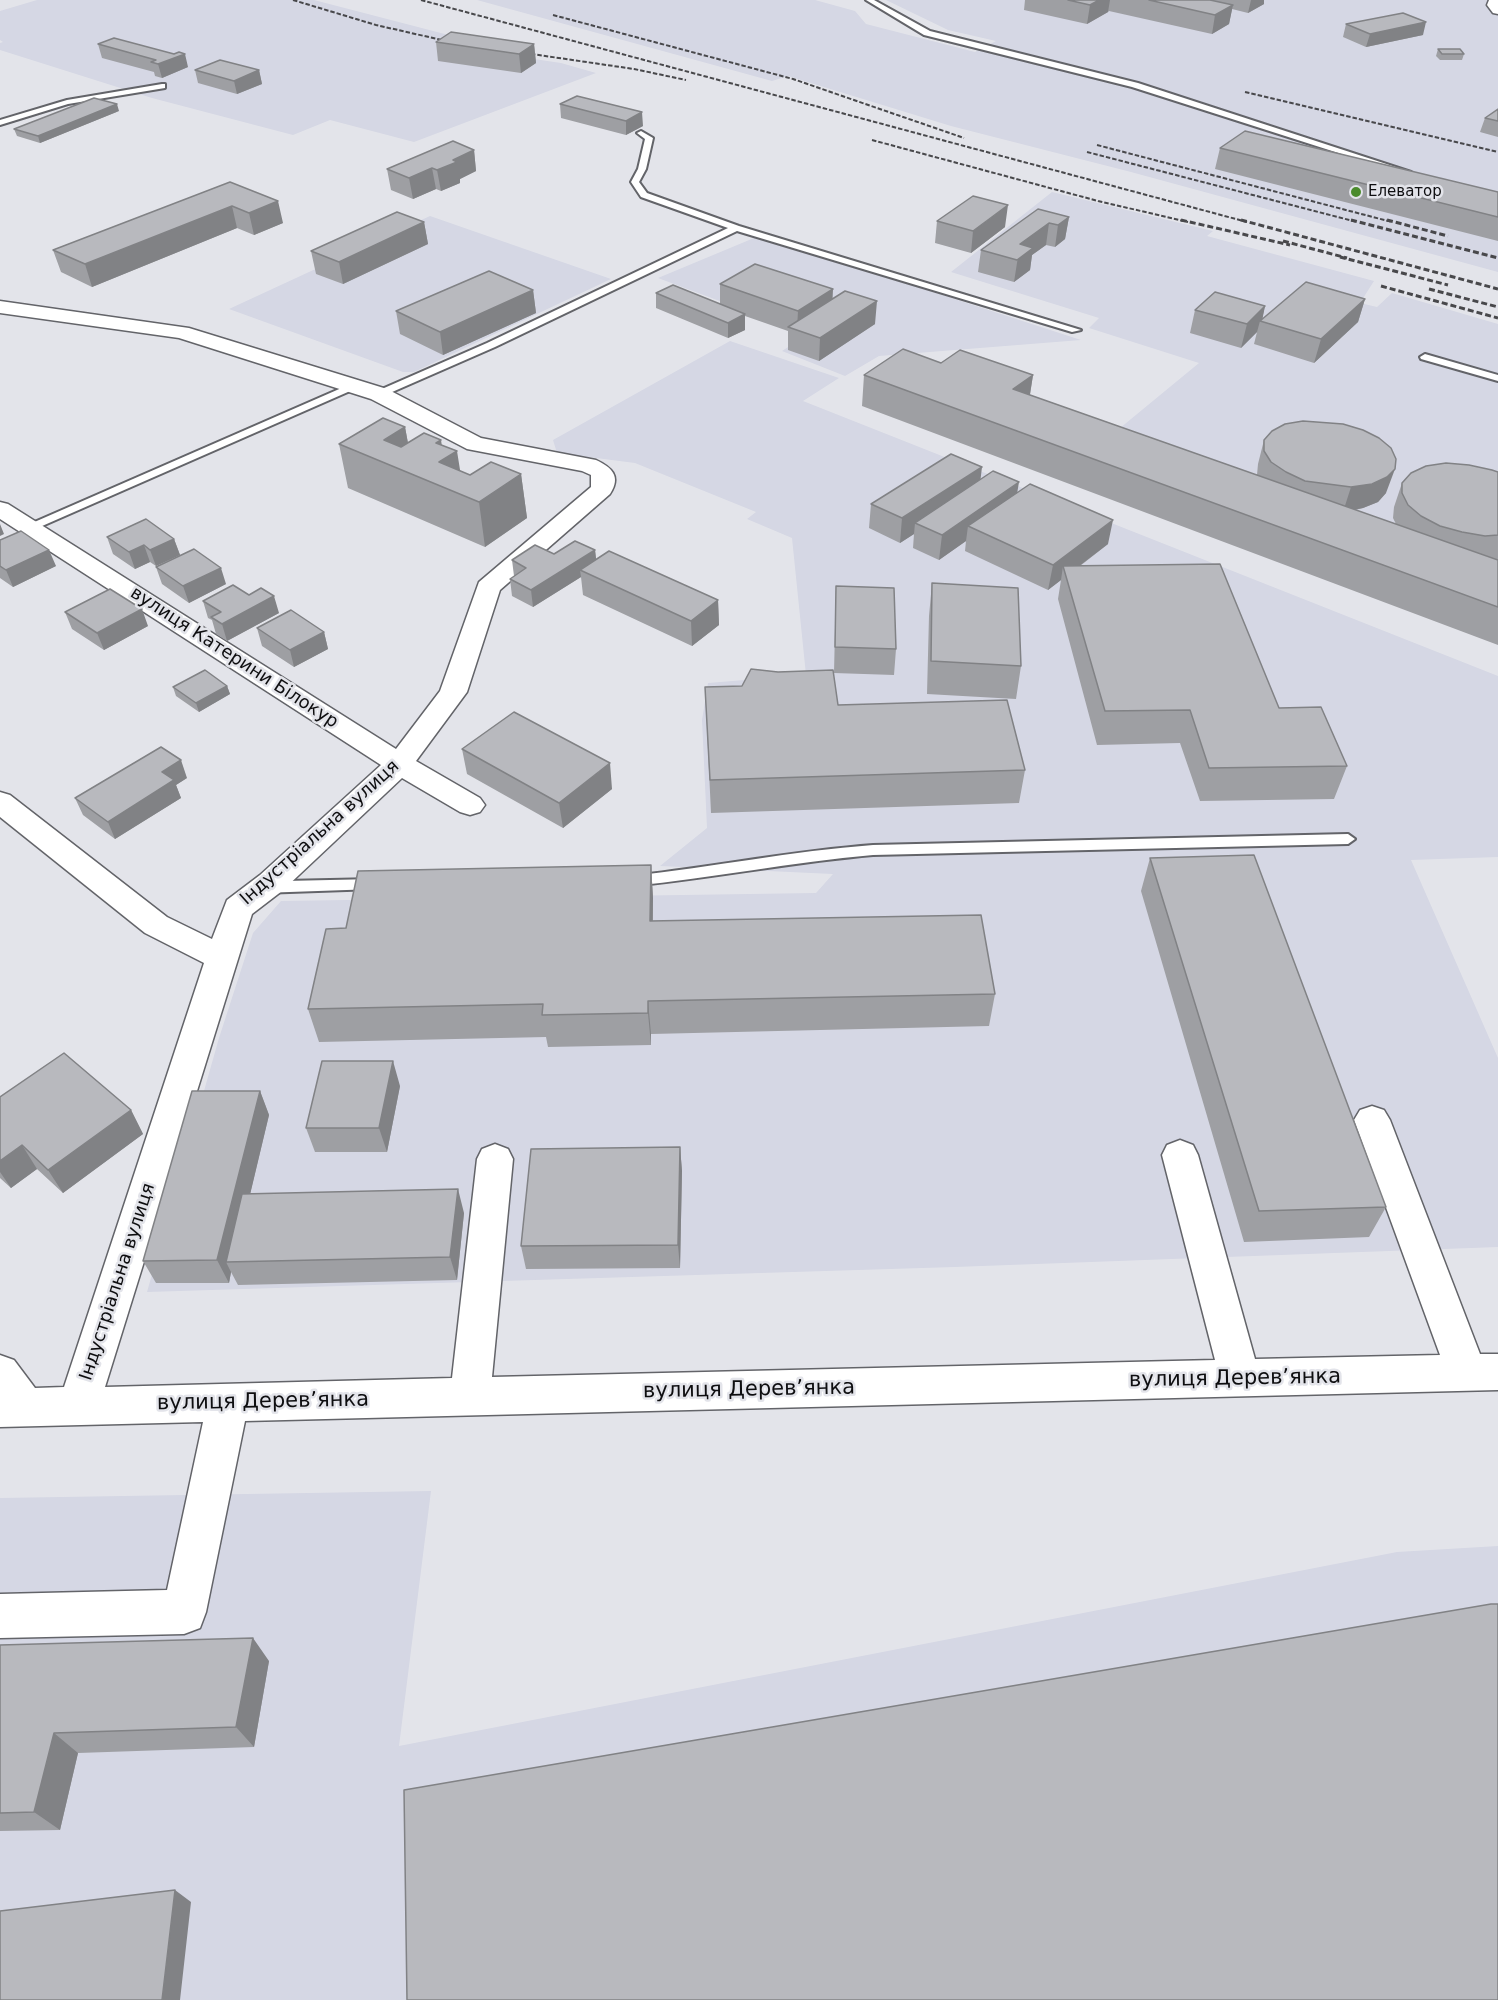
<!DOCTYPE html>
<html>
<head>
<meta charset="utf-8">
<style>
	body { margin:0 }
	canvas { display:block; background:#e3e4ea }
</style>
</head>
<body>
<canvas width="1498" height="2000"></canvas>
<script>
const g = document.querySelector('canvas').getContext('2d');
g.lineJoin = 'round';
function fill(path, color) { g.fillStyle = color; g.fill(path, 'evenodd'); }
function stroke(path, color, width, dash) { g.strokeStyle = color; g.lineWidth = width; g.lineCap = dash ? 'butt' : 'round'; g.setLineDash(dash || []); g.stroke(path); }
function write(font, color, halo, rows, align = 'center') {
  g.font = font + ' "DejaVu Sans",sans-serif'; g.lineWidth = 5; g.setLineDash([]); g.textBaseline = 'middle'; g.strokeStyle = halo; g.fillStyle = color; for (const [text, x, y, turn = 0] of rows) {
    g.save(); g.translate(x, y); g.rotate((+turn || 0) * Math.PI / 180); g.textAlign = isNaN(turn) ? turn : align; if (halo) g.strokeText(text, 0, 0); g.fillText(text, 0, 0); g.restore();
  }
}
fill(new Path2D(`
	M 37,0 L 314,0 L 464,39 L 452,47 L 561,63 L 596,73 L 414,142 L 330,120 L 293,135 L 152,98 L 0,50 L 0,43 L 3,42 L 0,40 L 0,11 Z
	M 477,0 L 815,0 L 855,11 L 866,24 L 975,52 L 996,41 L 948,30 L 886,0 L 1498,0 L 1498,272 L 1131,172 L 951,126 L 788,76 L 772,81 Z
	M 1052,192 L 1213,231 L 1207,236 L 1374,281 L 1360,303 L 1377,307 L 1392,293 L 1498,324 L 1498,590 L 1097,447 L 1199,363 L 1089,328 L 1099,318 L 951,272 Z
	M 430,216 L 611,279 L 414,372 L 403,372 L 229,309 Z
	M 754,238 L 782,243 L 1081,340 L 879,356 L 845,376 L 782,351 L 808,334 L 658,278 Z
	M 730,341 L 839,378 L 803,401 L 1498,676 L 1498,857 L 1411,860 L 1498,1058 L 1498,1247 L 955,1267 L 147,1292 L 219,1038 L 253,933 L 281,901 L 816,893 L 833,874 L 660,866 L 707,828 L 702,720 L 708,683 L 806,675 L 792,538 L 747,519 L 756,512 L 635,463 L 557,453 L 553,440 Z
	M 431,1491 L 399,1746 L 1397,1552 L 1498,1546 L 1498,2000 L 0,2000 L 0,1498 Z`), '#d5d7e4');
const service = new Path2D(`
	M 866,0 L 874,0 L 930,31 L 1138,83 L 1411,172 L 1404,174 L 1132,87 L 924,35 Z
	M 162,84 L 165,84 L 165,88 L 68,104 L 0,125 L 0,120 L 67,100 Z
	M 641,131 L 653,138 L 646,169 L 639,182 L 647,193 L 739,226 L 1081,330 L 1072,332 L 737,231 L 495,347 L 383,396 L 375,396 L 375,392 L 487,343 L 728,228 L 641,197 L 631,182 L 638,169 L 645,139 L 637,133 Z
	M 1425,354 L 1498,375 L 1498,381 L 1421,359 L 1420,357 Z
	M 353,383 L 357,384 L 357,388 L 33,530 L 29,531 L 23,527 Z
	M 1348,834 L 1355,839 L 1348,844 L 873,855 C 792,862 713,878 632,886 L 627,885 L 624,881 L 627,877 L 632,876 C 713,867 792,851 873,845 Z
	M 375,879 L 380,880 L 383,884 L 380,888 L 375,889 L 261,893 L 258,889 L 261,885 L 285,881 Z`);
const minor = new Path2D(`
	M 1489,0 L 1498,0 L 1498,14 L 1493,13 L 1487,5 Z
	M 0,301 L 189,328 L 387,389 L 481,438 L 596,460 C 611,467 622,476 610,494 L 500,590 L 467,692 L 416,761 L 480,798 L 485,805 L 480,812 L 470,815 L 460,812 L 402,778 L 282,891 L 252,914 L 105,1387 L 452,1378 L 477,1159 L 482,1149 L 495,1144 L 508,1149 L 513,1159 L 492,1377 L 1215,1360 L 1162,1155 L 1167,1145 L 1180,1140 L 1193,1145 L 1198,1155 L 1255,1359 L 1440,1355 L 1354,1120 L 1360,1110 L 1372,1106 L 1384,1110 L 1390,1120 L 1480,1354 L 1498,1354 L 1498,1390 L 245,1421 L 206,1612 L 200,1628 L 184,1634 L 0,1638 L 0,1594 L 167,1590 L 203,1422 L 0,1427 L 0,1355 L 14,1360 L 35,1388 L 64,1387 L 204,963 L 145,933 L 0,817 L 0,792 L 10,795 L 167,917 L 212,939 L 227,900 L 260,875 L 381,765 L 0,519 L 0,502 L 8,504 L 396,749 L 440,691 L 479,582 L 591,487 L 591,475 L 582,471 L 467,449 L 371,399 L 179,338 L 0,313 Z`);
stroke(service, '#636469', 4);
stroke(minor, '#636469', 3);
fill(service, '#fff');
fill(minor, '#fff');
stroke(new Path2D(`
	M 293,0 L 376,25 L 455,43
	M 421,0 L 1247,222
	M 553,15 L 793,79 L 964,138
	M 518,52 L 634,69 L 686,80
	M 1245,92 L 1498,152
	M 872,140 L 1098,201 L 1188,222
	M 1097,145 L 1392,222
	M 1087,152 L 1357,222`), '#48484b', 2, [4.5, 2]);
stroke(new Path2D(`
	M 1181,220 L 1290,245
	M 1241,220 L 1498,289
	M 1351,220 L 1498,258
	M 1387,220 L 1448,236
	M 1283,241 L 1347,258
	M 1340,257 L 1448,285
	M 1381,286 L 1498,318
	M 1429,289 L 1498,307`), '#48484b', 3, [6, 3]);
fill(new Path2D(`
	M 1025,0 L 1264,0 L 1264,4 L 1248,13 L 1232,9 L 1229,24 L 1212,34 L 1109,11 L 1108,12 L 1087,24 L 1024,10 Z
	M 1346,24 L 1423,35 L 1366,47 L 1343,37 Z
	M 436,42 L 534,44 L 536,63 L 521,73 L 438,61 Z
	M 98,44 L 188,67 L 162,78 L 155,76 L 154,72 L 102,58 Z
	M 1438,49 L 1464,54 L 1462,60 L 1440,60 L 1436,56 Z
	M 195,70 L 259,70 L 262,84 L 237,94 L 198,83 Z
	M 577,96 L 643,126 L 626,135 L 561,118 L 560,104 Z
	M 1498,109 L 1498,137 L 1480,132 L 1485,118 Z
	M 119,111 L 40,143 L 17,136 L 14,129 Z
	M 1220,148 L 1498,192 L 1498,241 L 1215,169 Z
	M 474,150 L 476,171 L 460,179 L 460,183 L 441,191 L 436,189 L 413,199 L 391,190 L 387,169 Z
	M 230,182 L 283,223 L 254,235 L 237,228 L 92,287 L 61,272 L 53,250 Z
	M 1038,209 L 1069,217 L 1065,239 L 1055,247 L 1046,245 L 1032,255 L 1030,270 L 1014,282 L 978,272 L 981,250 Z
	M 937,221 L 1005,227 L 971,253 L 935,243 Z
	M 424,222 L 428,244 L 343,284 L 316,274 L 311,251 Z
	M 720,284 L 832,299 L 875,324 L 819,361 L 788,350 L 788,331 L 745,316 L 745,330 L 728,338 L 656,308 L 656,293 L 720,304 Z
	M 533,290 L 536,313 L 443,355 L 400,334 L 396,311 Z
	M 1365,299 L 1358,322 L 1314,363 L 1254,344 L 1257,332 L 1241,348 L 1190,333 L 1195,310 L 1265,306 L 1262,319 Z
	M 941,363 L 1033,375 L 1030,395 L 1257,475 L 1258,464 L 1264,440 L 1386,493 L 1378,502 L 1363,508 L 1355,510 L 1396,524 L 1393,518 L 1394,507 L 1402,483 L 1498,472 L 1498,645 L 862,406 L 864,375 Z
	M 405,427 L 408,443 L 442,446 L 460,471 L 470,475 L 521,474 L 527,518 L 485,547 L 348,488 L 339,444 Z
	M 981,479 L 1018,492 L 1108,544 L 1080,566 L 1279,708 L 1347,766 L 1334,799 L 1200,801 L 1180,743 L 1097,745 L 1058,599 L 1061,580 L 1048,590 L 965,551 L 966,541 L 939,560 L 913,548 L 914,534 L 900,543 L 869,528 L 871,504 Z
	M 107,537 L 174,539 L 180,555 L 156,566 L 150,562 L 135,569 L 113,554 Z
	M 0,540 L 56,566 L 13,587 L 0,578 Z
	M 595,550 L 596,559 L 718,600 L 719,625 L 692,646 L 583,595 L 581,577 L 533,607 L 512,596 L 510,579 L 514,576 L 512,560 L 554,554 Z
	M 156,567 L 226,584 L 189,603 L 162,584 Z
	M 932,583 L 1021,666 L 1016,699 L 927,694 L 929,616 Z
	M 836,586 L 896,649 L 894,675 L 834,673 Z
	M 203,601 L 279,613 L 227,641 L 216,634 L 212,620 L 208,618 Z
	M 65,612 L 148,626 L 104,650 L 72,629 Z
	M 257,628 L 324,632 L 328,649 L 294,667 L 262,646 Z
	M 227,686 L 230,694 L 199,712 L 176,696 L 173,687 Z
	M 705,687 L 838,705 L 1025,770 L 1019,803 L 711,813 Z
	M 462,749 L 612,789 L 563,828 L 467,774 Z
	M 187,778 L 176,785 L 181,798 L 115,839 L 83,815 L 75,798 Z
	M 1150,858 L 1386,1207 L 1369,1237 L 1244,1242 L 1141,891 Z
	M 651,865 L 653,898 L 653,921 L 995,994 L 989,1026 L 651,1034 L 651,1045 L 548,1047 L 546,1037 L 319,1042 L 308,1009 L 346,928 Z
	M 400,1086 L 387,1152 L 315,1152 L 306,1128 Z
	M 260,1091 L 269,1115 L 250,1194 L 464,1213 L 457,1280 L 238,1285 L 231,1272 L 229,1283 L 156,1283 L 143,1261 Z
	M 0,1097 L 131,1110 L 143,1134 L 63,1193 L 37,1169 L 11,1188 L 0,1178 Z
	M 680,1147 L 682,1171 L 680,1268 L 526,1269 L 521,1246 Z
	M 0,1645 L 269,1661 L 254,1747 L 78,1753 L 60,1830 L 0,1831 Z`), '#9e9fa3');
fill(new Path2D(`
	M 1099,0 L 1110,0 L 1108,12 L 1087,24 L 1090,5 Z
	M 1251,0 L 1264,0 L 1264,4 L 1248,13 Z
	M 1233,5 L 1229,24 L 1212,34 L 1215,15 Z
	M 1426,22 L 1423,35 L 1366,47 L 1370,34 Z
	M 534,44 L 536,63 L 521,73 L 519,54 Z
	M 185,54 L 188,67 L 162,78 L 158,64 Z
	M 259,70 L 262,84 L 237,94 L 234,81 Z
	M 117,104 L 119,111 L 40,143 L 38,136 Z
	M 642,112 L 643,126 L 626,135 L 626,121 Z
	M 474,150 L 476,171 L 460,179 L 460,183 L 441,191 L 437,170 L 453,160 Z
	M 432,168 L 436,189 L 413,199 L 409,178 Z
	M 278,201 L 283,223 L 254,235 L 249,213 Z
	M 1008,205 L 1005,227 L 971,253 L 973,231 Z
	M 232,206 L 237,228 L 92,287 L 85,264 Z
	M 1069,217 L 1065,239 L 1055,247 L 1058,225 Z
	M 424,222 L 428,244 L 343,284 L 339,262 Z
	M 1049,223 L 1046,245 L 1032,255 L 1030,270 L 1014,282 L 1020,244 Z
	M 833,289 L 832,312 L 797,330 L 798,311 Z
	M 533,290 L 536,313 L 443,355 L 440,332 Z
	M 1365,299 L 1358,322 L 1314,363 L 1321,339 Z
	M 877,301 L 875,324 L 819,361 L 820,338 Z
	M 1265,306 L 1262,321 L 1260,321 L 1257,332 L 1241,348 L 1247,324 Z
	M 745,314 L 745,330 L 728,338 L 728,323 Z
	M 1033,375 L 1028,406 L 1013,389 Z
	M 405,427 L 413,471 L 384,440 Z
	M 441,440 L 444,459 L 457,451 L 464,495 L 443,487 L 436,443 Z
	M 982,467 L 979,492 L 915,523 L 914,534 L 900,543 L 902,518 Z
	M 1395,469 L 1386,493 L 1378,502 L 1363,508 L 1343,512 L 1351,487 Z
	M 521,474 L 527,518 L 485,547 L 479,502 Z
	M 1019,482 L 1015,506 L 968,526 L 966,541 L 939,560 L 942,535 Z
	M 1113,520 L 1108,544 L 1066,576 L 1063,566 L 1061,580 L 1048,590 L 1053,565 Z
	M 0,524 L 4,534 L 0,536 Z
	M 174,539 L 180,555 L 156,566 L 150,550 Z
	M 144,545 L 150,562 L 135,569 L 129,552 Z
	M 49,550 L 56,566 L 13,587 L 6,570 Z
	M 595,550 L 597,567 L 580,570 L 581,577 L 533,607 L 531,590 Z
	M 221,568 L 226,584 L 189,603 L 183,586 Z
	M 274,596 L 279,613 L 227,641 L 222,624 Z
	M 718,600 L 719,625 L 692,646 L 691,621 Z
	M 142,609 L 148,626 L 104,650 L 97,633 Z
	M 324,632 L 328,649 L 294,667 L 290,650 Z
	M 227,686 L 230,694 L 199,712 L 196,703 Z
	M 181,760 L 187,778 L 176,785 L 181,798 L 115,839 L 108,822 L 162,772 Z
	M 610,763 L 612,789 L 563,828 L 559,803 Z
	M 651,865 L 653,898 L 652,954 L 650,921 Z
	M 648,1001 L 651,1034 L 651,1045 L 648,1013 Z
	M 393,1061 L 400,1086 L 387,1152 L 379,1128 Z
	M 260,1091 L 269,1115 L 234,1262 L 226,1262 L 231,1272 L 229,1283 L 217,1260 Z
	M 131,1110 L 143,1134 L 63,1193 L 48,1170 Z
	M 22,1145 L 37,1169 L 11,1188 L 0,1172 L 0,1161 Z
	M 680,1147 L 682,1171 L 680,1268 L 678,1245 Z
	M 458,1189 L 464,1213 L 457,1280 L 450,1257 Z
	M 253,1638 L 269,1661 L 254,1747 L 236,1727 Z
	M 54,1733 L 78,1753 L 60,1830 L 34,1812 Z
	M 175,1890 L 191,1902 L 180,2000 L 162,2000 Z`), '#818285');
const building = new Path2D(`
	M 1068,0 L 1099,0 L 1090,5 Z
	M 1149,0 L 1210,0 L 1233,5 L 1215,15 Z
	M 1403,13 L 1426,22 L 1370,34 L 1346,24 Z
	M 451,32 L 534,44 L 519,54 L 436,42 Z
	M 114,38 L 174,54 L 179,52 L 185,54 L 158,64 L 151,62 L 156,60 L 98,44 Z
	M 1438,49 L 1460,49 L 1464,54 L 1442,54 Z
	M 220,60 L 259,70 L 234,81 L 195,70 Z
	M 577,96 L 642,112 L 626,121 L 560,104 Z
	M 94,98 L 117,104 L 38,136 L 14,129 Z
	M 1498,109 L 1498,121 L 1485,118 Z
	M 1245,131 L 1498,192 L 1498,217 L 1220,148 Z
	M 453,141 L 474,150 L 453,160 L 457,162 L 437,170 L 432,168 L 409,178 L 387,169 Z
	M 230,182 L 278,201 L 249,213 L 232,206 L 85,264 L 53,250 Z
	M 973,196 L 1008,205 L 973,231 L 937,221 Z
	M 1038,209 L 1069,217 L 1058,225 L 1049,223 L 1020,244 L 1033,248 L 1017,260 L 981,250 Z
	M 397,212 L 424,222 L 339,262 L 311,251 Z
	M 755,264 L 833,289 L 798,311 L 720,284 Z
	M 489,271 L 533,290 L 440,332 L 396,311 Z
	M 1306,282 L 1365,299 L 1321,339 L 1260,321 Z
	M 673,285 L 745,314 L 728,323 L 656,293 Z
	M 845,291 L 877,301 L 820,338 L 788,327 Z
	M 1215,292 L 1265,306 L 1247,324 L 1195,310 Z
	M 903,349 L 941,363 L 960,350 L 1033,375 L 1013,389 L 1498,560 L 1498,607 L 864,375 Z
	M 383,418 L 405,427 L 384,440 L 401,447 L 424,433 L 441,440 L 436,443 L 457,451 L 439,462 L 470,475 L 491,462 L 521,474 L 479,502 L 339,444 Z
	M 1303,421 L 1343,424 L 1363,430 L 1379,438 L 1391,448 L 1396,459 L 1395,469 L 1387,477 L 1372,484 L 1351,487 L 1305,481 L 1286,472 L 1271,462 L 1264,451 L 1264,440 L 1272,431 L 1285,424 Z
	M 951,454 L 982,467 L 902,518 L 871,504 Z
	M 1446,463 L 1469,465 L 1492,470 L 1498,472 L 1498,535 L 1485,536 L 1462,532 L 1440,526 L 1421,516 L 1408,505 L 1402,493 L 1402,483 L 1411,473 L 1426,466 Z
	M 993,471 L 1019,482 L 942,535 L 915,523 Z
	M 1030,484 L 1113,520 L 1053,565 L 968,526 Z
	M 146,519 L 174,539 L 150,550 L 144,545 L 129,552 L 107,537 Z
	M 21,531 L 49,550 L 6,570 L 0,566 L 0,540 Z
	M 575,541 L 595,550 L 531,590 L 510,579 L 526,568 L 512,560 L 535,545 L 554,554 Z
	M 194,549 L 221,568 L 183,586 L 156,567 Z
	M 609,551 L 718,600 L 691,621 L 580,570 Z
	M 1220,564 L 1279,708 L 1321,707 L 1347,766 L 1209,768 L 1190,710 L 1105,711 L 1063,566 Z
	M 932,583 L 1018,588 L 1021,666 L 931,661 Z
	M 233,585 L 249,595 L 261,588 L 274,596 L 222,624 L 211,617 L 221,612 L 203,601 Z
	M 836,586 L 894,588 L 896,649 L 835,647 Z
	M 110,589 L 142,609 L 97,633 L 65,612 Z
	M 291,610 L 324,632 L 290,650 L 257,628 Z
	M 751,669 L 778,672 L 833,670 L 838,705 L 1007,700 L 1025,770 L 710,780 L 705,687 L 742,686 Z
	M 205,670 L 227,686 L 196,703 L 173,687 Z
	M 514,712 L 610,763 L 559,803 L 462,749 Z
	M 161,747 L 181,760 L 162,772 L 174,780 L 108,822 L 75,798 Z
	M 1254,855 L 1386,1207 L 1259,1211 L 1150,858 Z
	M 651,865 L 650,921 L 981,915 L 995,994 L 648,1001 L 648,1013 L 542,1015 L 543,1004 L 308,1009 L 326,929 L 346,928 L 358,871 Z
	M 64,1053 L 131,1110 L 48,1170 L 22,1145 L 0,1161 L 0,1097 Z
	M 322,1061 L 393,1061 L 379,1128 L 306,1128 Z
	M 192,1091 L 260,1091 L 217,1260 L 143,1261 Z
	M 680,1147 L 678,1245 L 521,1246 L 531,1149 Z
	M 458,1189 L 450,1257 L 226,1262 L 242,1194 Z
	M 1491,1604 L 1498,1604 L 1498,2000 L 407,2000 L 404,1790 Z
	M 253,1638 L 236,1727 L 54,1733 L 34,1812 L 0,1813 L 0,1645 Z
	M 175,1890 L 162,2000 L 0,2000 L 0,1911 Z`);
fill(building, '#b8b9be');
stroke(building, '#818285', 1.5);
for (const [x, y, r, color] of [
	[1356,192,6,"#4b8b2c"]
]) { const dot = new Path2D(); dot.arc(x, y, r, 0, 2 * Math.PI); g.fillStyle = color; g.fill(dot); stroke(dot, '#e3e4ea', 2); }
write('15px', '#0e0e10', '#e3e4ea', [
	["Елеватор",1368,192]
], 'left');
write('18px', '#0e0e10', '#e3e4ea', [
	["вулиця Катерини Білокур",234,658,33],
	["Індустріальна вулиця",320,833,-42],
	["Індустріальна вулиця",118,1282,-72]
]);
write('21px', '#0e0e10', '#e3e4ea', [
	["вулиця Деревʼянка",1235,1379,-1],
	["вулиця Деревʼянка",749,1390,-1],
	["вулиця Деревʼянка",263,1402,-1]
]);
</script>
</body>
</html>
